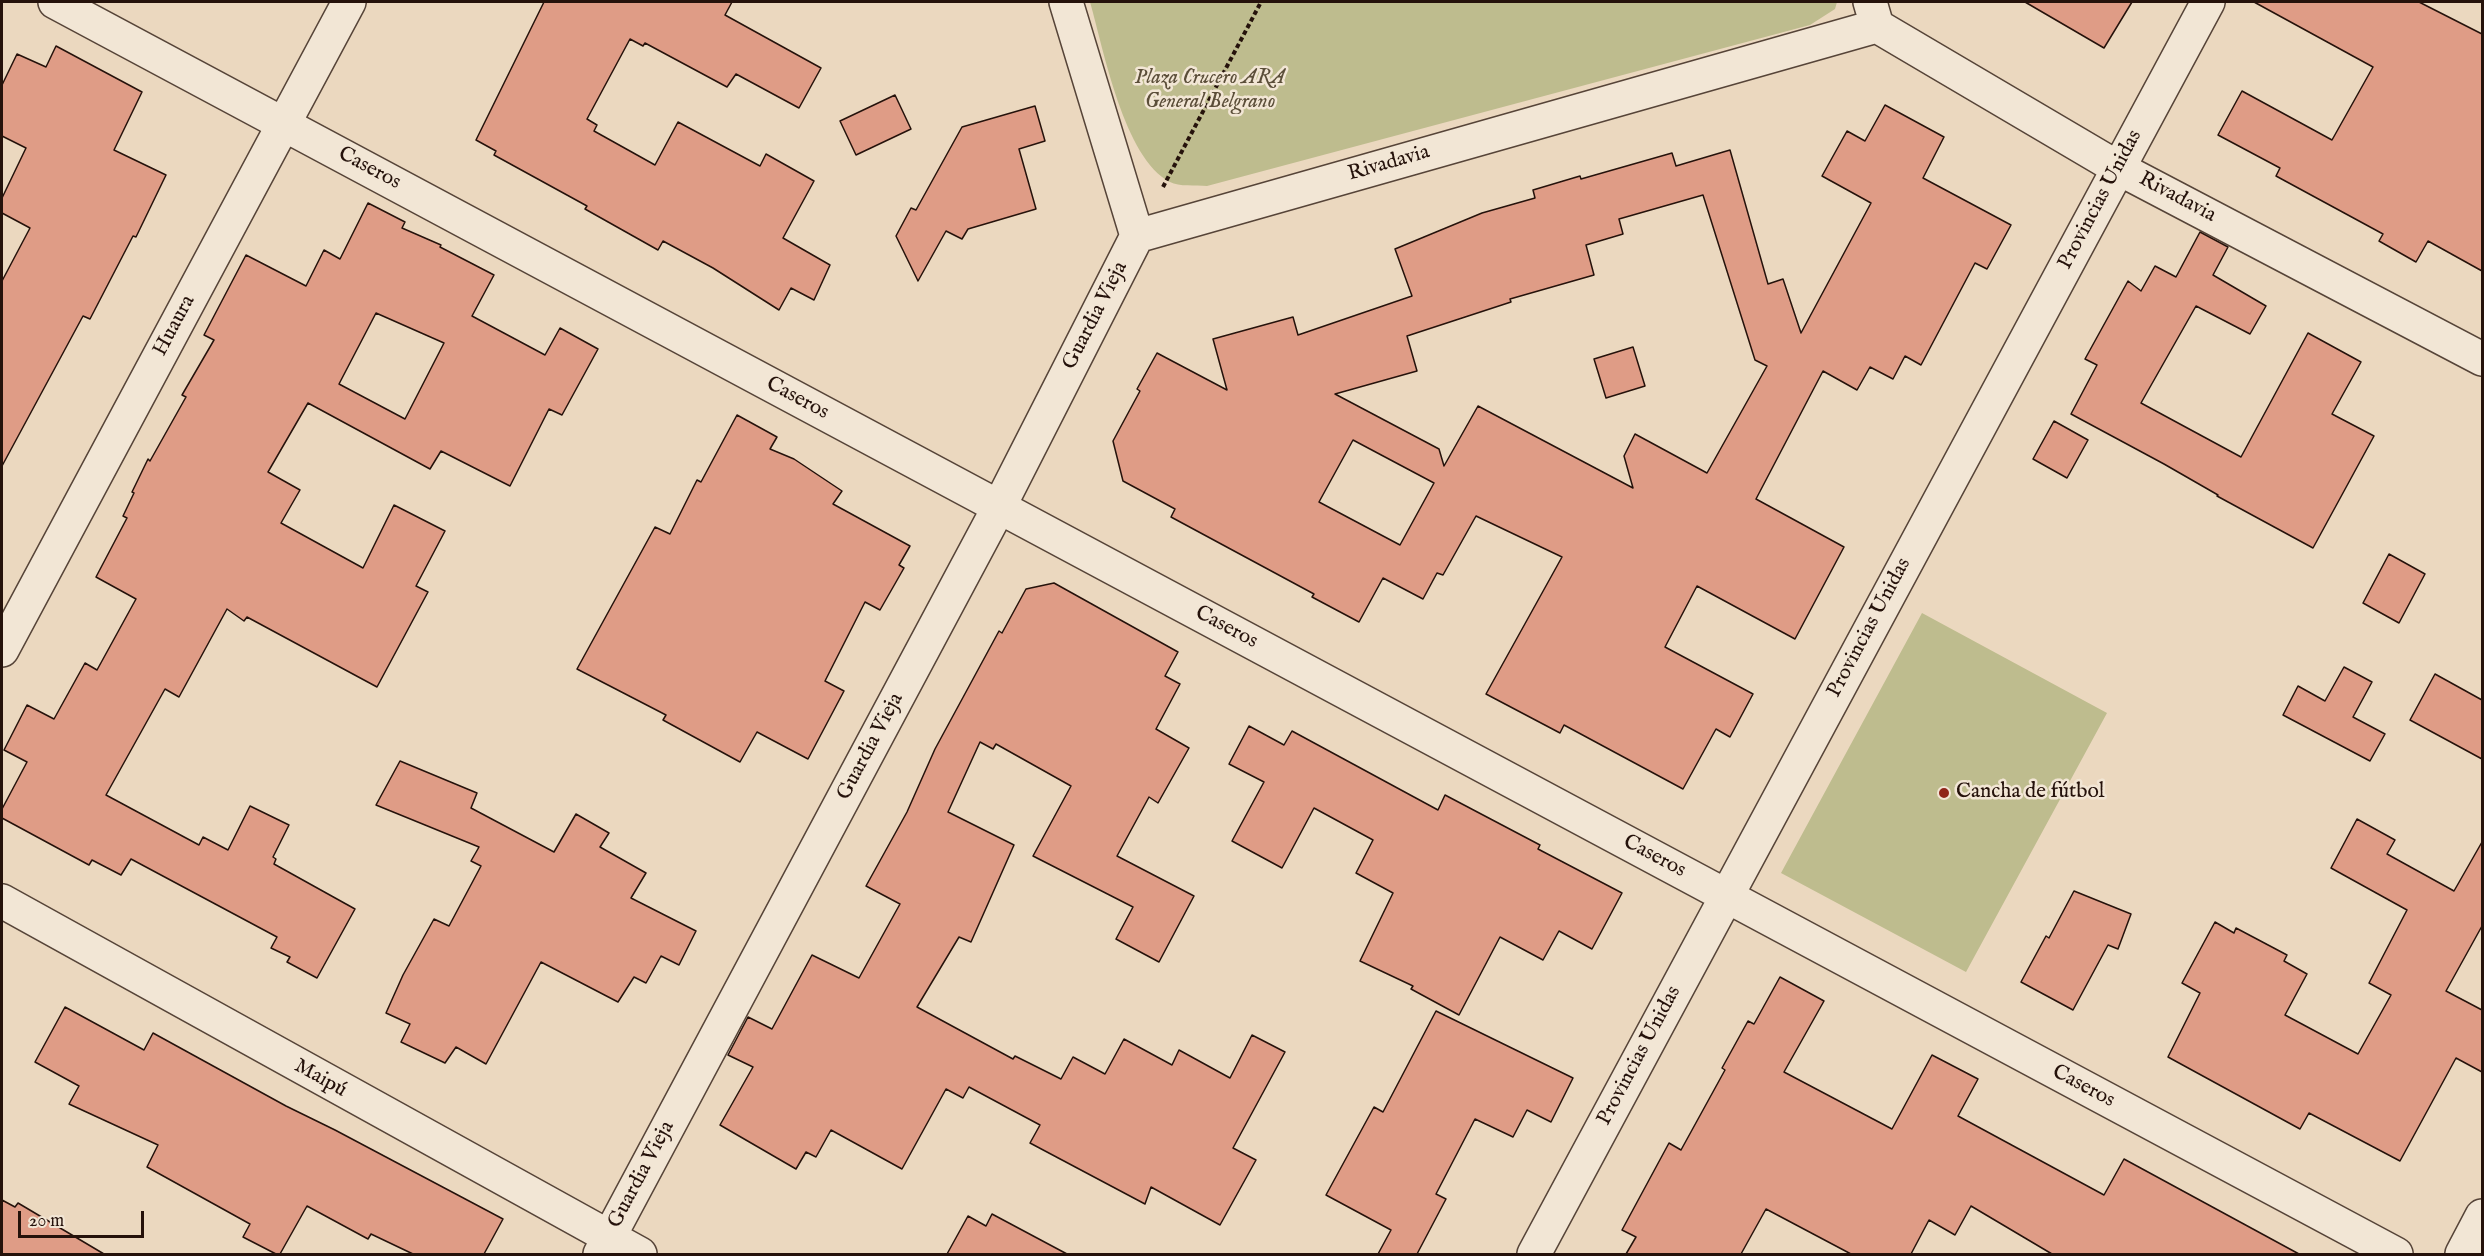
<!DOCTYPE html>
<html>
<head>
<meta charset="utf-8">
<style>
	body { margin:0 }
	#map { position:relative; width:2484px; height:1256px; overflow:hidden; background:#ebd8bf; font-family:"IM FELL English",serif }
	canvas { display:block }
	.frame { position:absolute; inset:0; border:3px solid #25120b; pointer-events:none }
	.scale { position:absolute; left:18px; top:1211px; width:126px; height:27px; box-sizing:border-box; border:3px solid #25120b; border-top:0; padding-left:8px; font-size:18px; line-height:21px; white-space:nowrap; color:#25120b; -webkit-text-stroke:4px #f2e6d5; paint-order:stroke }
</style>
</head>
<body>
<div id="map">
<canvas width="2484" height="1256"></canvas>
<div class="frame"></div>
<div class="scale">20 m</div>
</div>
<script>
const g = document.querySelector('canvas').getContext('2d');
g.lineJoin = 'round';
function fill(path, color) { g.fillStyle = color; g.fill(path, 'evenodd'); }
function stroke(path, color, width, dash) { g.strokeStyle = color; g.lineWidth = width; g.lineCap = dash ? 'butt' : 'round'; g.setLineDash(dash || []); g.stroke(path); }
function write(font, color, halo, rows, align = 'center') {
  g.font = font + ' "IM FELL English",serif'; g.lineWidth = 5; g.setLineDash([]); g.textBaseline = 'middle'; g.strokeStyle = halo; g.fillStyle = color; for (const [text, x, y, turn = 0] of rows) {
    g.save(); g.translate(x, y); g.rotate((+turn || 0) * Math.PI / 180); g.textAlign = isNaN(turn) ? turn : align; if (halo) g.strokeText(text, 0, 0); g.fillText(text, 0, 0); g.restore();
  }
}
fill(new Path2D(`
	M 1090,2 L 1837,2 L 1835,9 L 1810,25 L 1207,186 C 1196,185 1179,187 1170,182 C 1124,158 1104,51 1090,2 Z
	M 1922,613 L 2107,713 L 1966,972 L 1781,873 Z`), '#bebc8e');
const building = new Path2D(`
	M 544,2 L 732,2 L 725,15 L 821,68 L 799,108 L 736,74 L 727,87 L 645,43 L 643,46 L 630,39 L 587,119 L 597,125 L 594,131 L 655,165 L 678,122 L 760,166 L 766,154 L 814,181 L 783,238 L 830,265 L 814,300 L 791,288 L 779,310 L 713,268 L 663,241 L 658,250 L 585,209 L 587,206 L 494,155 L 496,151 L 476,140 Z
	M 2025,2 L 2132,2 L 2104,48 Z
	M 2254,2 L 2419,2 L 2482,34 L 2482,271 L 2428,241 L 2416,262 L 2379,241 L 2383,234 L 2276,176 L 2280,168 L 2218,135 L 2242,91 L 2332,140 L 2373,67 Z
	M 56,46 L 142,92 L 114,150 L 166,175 L 136,237 L 133,236 L 90,319 L 83,316 L 2,466 L 2,281 L 30,228 L 2,213 L 2,198 L 26,148 L 2,136 L 2,85 L 17,54 L 46,67 Z
	M 895,95 L 911,129 L 856,155 L 840,121 Z
	M 1885,105 L 1944,137 L 1923,178 L 2011,225 L 1987,269 L 1975,263 L 1921,365 L 1905,356 L 1893,379 L 1870,367 L 1857,390 L 1823,371 L 1756,499 L 1844,547 L 1795,639 L 1697,586 L 1665,647 L 1753,694 L 1730,737 L 1716,729 L 1683,789 L 1564,725 L 1560,733 L 1486,694 L 1562,557 L 1476,516 L 1443,575 L 1437,573 L 1423,599 L 1383,578 L 1359,622 L 1312,597 L 1314,594 L 1171,517 L 1175,509 L 1123,481 L 1113,441 L 1140,391 L 1137,389 L 1157,353 L 1227,390 L 1213,339 L 1293,317 L 1298,335 L 1412,296 L 1395,249 L 1482,213 L 1535,198 L 1533,190 L 1580,176 L 1581,179 L 1672,153 L 1676,166 L 1730,150 L 1768,284 L 1783,279 L 1801,333 L 1871,203 L 1822,176 L 1847,131 L 1865,141 ZM 1703,195 L 1755,360 L 1767,366 L 1707,473 L 1635,434 L 1624,456 L 1633,488 L 1478,406 L 1444,466 L 1439,449 L 1335,394 L 1417,371 L 1407,336 L 1511,302 L 1510,299 L 1594,275 L 1586,245 L 1623,234 L 1619,219 ZM 1353,440 L 1434,483 L 1400,545 L 1319,502 Z
	M 1035,106 L 1045,141 L 1019,149 L 1036,209 L 968,229 L 962,239 L 946,231 L 918,281 L 896,236 L 911,208 L 916,210 L 962,127 Z
	M 368,203 L 405,222 L 402,228 L 441,245 L 440,247 L 494,275 L 472,316 L 545,355 L 560,328 L 598,349 L 562,415 L 549,409 L 510,486 L 441,451 L 430,469 L 308,403 L 268,472 L 300,490 L 281,523 L 363,568 L 394,505 L 445,531 L 416,586 L 428,592 L 377,687 L 247,617 L 244,621 L 227,609 L 179,697 L 165,689 L 106,795 L 199,845 L 203,837 L 228,850 L 250,806 L 289,825 L 273,857 L 276,859 L 274,864 L 355,909 L 317,978 L 287,962 L 290,957 L 271,948 L 277,937 L 131,859 L 121,875 L 92,860 L 89,865 L 2,818 L 2,809 L 27,762 L 4,750 L 27,705 L 54,719 L 85,663 L 97,670 L 136,599 L 96,577 L 127,518 L 123,516 L 134,493 L 132,492 L 148,459 L 150,461 L 186,397 L 182,395 L 214,340 L 204,335 L 246,255 L 306,286 L 324,250 L 340,259 ZM 376,313 L 444,343 L 405,419 L 339,384 Z
	M 2200,232 L 2228,247 L 2213,275 L 2266,306 L 2250,334 L 2196,306 L 2141,403 L 2241,457 L 2308,333 L 2361,362 L 2332,414 L 2374,436 L 2313,548 L 2217,496 L 2218,495 L 2164,464 L 2071,414 L 2097,365 L 2085,359 L 2128,281 L 2141,291 L 2155,266 L 2176,277 Z
	M 1633,347 L 1645,386 L 1606,398 L 1594,359 Z
	M 737,415 L 777,437 L 770,449 L 794,459 L 842,491 L 833,504 L 910,546 L 899,565 L 904,568 L 880,610 L 865,602 L 825,681 L 844,691 L 808,759 L 757,732 L 740,762 L 663,720 L 666,715 L 577,669 L 655,527 L 670,534 L 697,480 L 701,482 Z
	M 2054,421 L 2088,440 L 2067,478 L 2033,459 Z
	M 2389,554 L 2425,574 L 2399,623 L 2363,603 Z
	M 1054,583 L 1178,652 L 1165,676 L 1180,684 L 1156,729 L 1189,748 L 1158,803 L 1149,797 L 1117,856 L 1194,896 L 1159,962 L 1116,939 L 1133,907 L 1033,856 L 1071,786 L 996,744 L 993,749 L 980,742 L 948,812 L 1014,845 L 971,942 L 959,937 L 917,1007 L 1013,1059 L 1015,1056 L 1061,1079 L 1073,1057 L 1105,1074 L 1124,1039 L 1172,1065 L 1179,1050 L 1230,1078 L 1252,1035 L 1285,1052 L 1233,1148 L 1256,1160 L 1220,1225 L 1151,1187 L 1145,1204 L 1030,1143 L 1040,1125 L 969,1087 L 963,1098 L 946,1089 L 902,1169 L 831,1130 L 816,1157 L 806,1152 L 796,1169 L 720,1125 L 753,1067 L 728,1055 L 748,1017 L 772,1029 L 812,955 L 859,978 L 900,904 L 866,886 L 907,812 L 935,749 L 999,631 L 1002,633 L 1026,589 Z
	M 2344,667 L 2372,682 L 2353,717 L 2385,734 L 2370,761 L 2283,715 L 2298,686 L 2325,701 Z
	M 2435,674 L 2482,700 L 2482,759 L 2410,720 Z
	M 1249,726 L 1284,745 L 1292,731 L 1438,810 L 1445,795 L 1540,845 L 1538,849 L 1622,893 L 1592,949 L 1559,931 L 1543,960 L 1500,937 L 1459,1015 L 1411,989 L 1413,986 L 1360,961 L 1393,893 L 1356,873 L 1373,840 L 1314,808 L 1282,868 L 1232,841 L 1264,782 L 1229,764 Z
	M 400,761 L 477,793 L 471,808 L 554,852 L 576,814 L 609,833 L 600,847 L 646,873 L 631,898 L 696,931 L 679,965 L 661,956 L 646,983 L 634,977 L 618,1002 L 541,962 L 486,1064 L 456,1047 L 445,1063 L 401,1042 L 410,1024 L 386,1013 L 403,975 L 434,919 L 449,926 L 481,866 L 471,861 L 479,847 L 376,805 Z
	M 2357,819 L 2395,840 L 2387,854 L 2454,891 L 2482,842 L 2482,926 L 2446,991 L 2482,1010 L 2482,1072 L 2456,1058 L 2400,1161 L 2309,1113 L 2300,1129 L 2168,1057 L 2200,993 L 2182,983 L 2215,922 L 2234,933 L 2236,928 L 2287,955 L 2284,961 L 2307,974 L 2285,1015 L 2358,1054 L 2391,995 L 2369,983 L 2407,910 L 2331,868 Z
	M 2074,891 L 2131,914 L 2118,949 L 2108,945 L 2073,1010 L 2021,982 L 2046,936 L 2049,938 Z
	M 1780,977 L 1824,1001 L 1784,1072 L 1892,1129 L 1932,1055 L 1978,1079 L 1958,1116 L 2104,1195 L 2124,1159 L 2299,1254 L 2052,1254 L 1971,1206 L 1955,1235 L 1929,1220 L 1911,1254 L 1851,1254 L 1766,1209 L 1741,1254 L 1626,1254 L 1636,1237 L 1622,1230 L 1669,1143 L 1681,1150 L 1725,1070 L 1722,1068 L 1748,1021 L 1754,1024 Z
	M 65,1007 L 144,1050 L 153,1033 L 286,1106 L 335,1130 L 503,1219 L 484,1254 L 413,1254 L 371,1234 L 368,1239 L 307,1206 L 280,1254 L 276,1254 L 243,1237 L 250,1224 L 147,1167 L 158,1145 L 69,1104 L 79,1086 L 35,1062 Z
	M 1436,1011 L 1573,1078 L 1551,1122 L 1527,1110 L 1513,1137 L 1475,1119 L 1436,1194 L 1446,1199 L 1417,1254 L 1378,1254 L 1391,1230 L 1326,1195 L 1374,1107 L 1383,1112 Z
	M 2,1200 L 15,1207 L 18,1203 L 104,1254 L 2,1254 Z
	M 992,1214 L 1067,1254 L 947,1254 L 968,1216 L 986,1226 Z`);
fill(building, '#df9c86');
stroke(building, '#25120b', 1.5);
const minor = new Path2D(`
	M 55,2 L 2396,1254
	M 1066,2 L 1137,236
	M 1870,2 L 1877,26 L 2118,168 L 2482,359
	M 1137,236 L 1877,26
	M 2,650 L 349,2
	M 2,901 L 640,1254
	M 600,1254 L 999,507 L 1137,236
	M 1534,1254 L 2208,2
	M 2462,1254 L 2482,1216`);
stroke(minor, '#564438', 36);
stroke(new Path2D(`
	M 1163,187 L 1261,2`), '#25120b', 4, [4.5, 3]);
stroke(minor, '#f2e6d5', 33);
for (const [x, y, r, color] of [
	[1944,793,6,"#8f2418"]
]) { const dot = new Path2D(); dot.arc(x, y, r, 0, 2 * Math.PI); g.fillStyle = color; g.fill(dot); stroke(dot, '#f2e6d5', 2); }
write('italic 21px', '#5b4e39', '#f2e6d5', [
	["Plaza Crucero ARA",1210,79],
	["General Belgrano",1210,103]
]);
write('21px', '#25120b', '#f2e6d5', [
	["Rivadavia",1389,164,-16],
	["Caseros",369,169,28],
	["Rivadavia",2177,198,28],
	["Provincias Unidas",2101,200,-62],
	["Guardia Vieja",1096,316,-63],
	["Huaura",175,326,-62],
	["Caseros",797,399,28],
	["Caseros",1226,628,28],
	["Provincias Unidas",1870,628,-62],
	["Guardia Vieja",871,747,-62],
	["Caseros",1654,857,28],
	["Provincias Unidas",1640,1056,-62],
	["Maipú",320,1079,29],
	["Caseros",2083,1087,28],
	["Guardia Vieja",642,1175,-62]
]);
write('21px', '#25120b', '#f2e6d5', [
	["Cancha de fútbol",1956,793]
], 'left');
</script>
</body>
</html>
